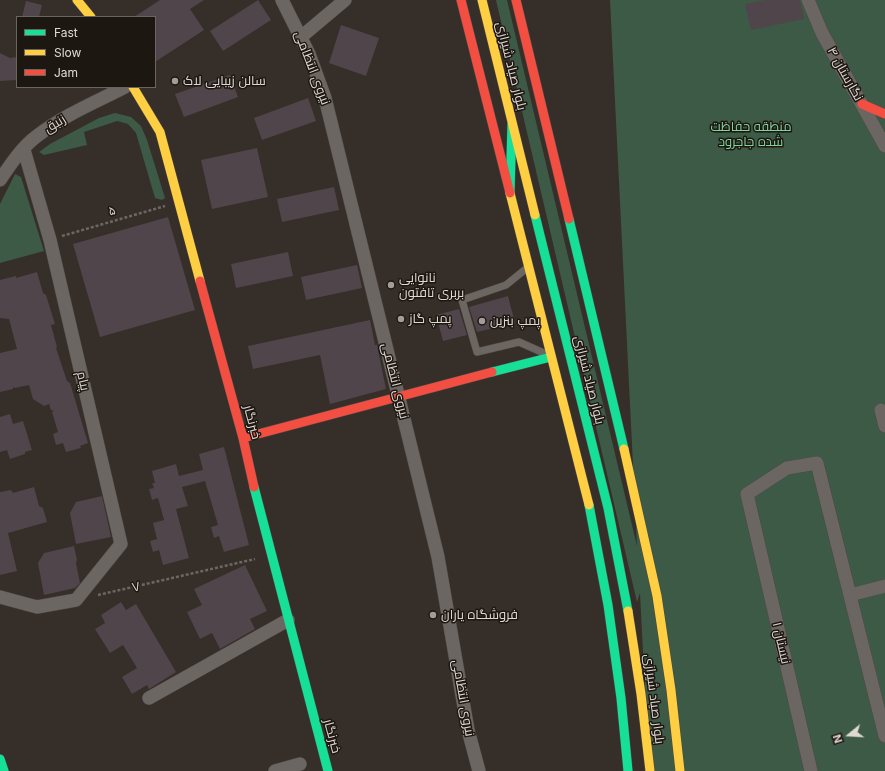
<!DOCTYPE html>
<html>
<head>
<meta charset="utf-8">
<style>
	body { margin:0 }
	#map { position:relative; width:885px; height:771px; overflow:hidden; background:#352e29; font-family:Inter,sans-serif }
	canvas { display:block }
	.legend { position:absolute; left:16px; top:16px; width:140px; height:72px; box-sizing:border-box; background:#1d1712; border:1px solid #6b645f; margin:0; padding:5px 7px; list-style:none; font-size:12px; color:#e0d8d2 }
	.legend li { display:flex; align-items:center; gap:8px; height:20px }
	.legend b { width:20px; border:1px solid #6b645f }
	.north { position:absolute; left:829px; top:715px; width:40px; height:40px; -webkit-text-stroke:3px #1d1712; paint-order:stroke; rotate:252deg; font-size:11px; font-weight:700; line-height:16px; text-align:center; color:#e0d8d2 }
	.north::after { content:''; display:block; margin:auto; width:14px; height:18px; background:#e0d8d2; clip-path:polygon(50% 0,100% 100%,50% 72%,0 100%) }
</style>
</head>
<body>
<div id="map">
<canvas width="885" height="771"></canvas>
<ul class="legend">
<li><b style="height:5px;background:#16e098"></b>Fast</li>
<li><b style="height:5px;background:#ffcf43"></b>Slow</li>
<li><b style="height:5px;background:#f24e42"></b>Jam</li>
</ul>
<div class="north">N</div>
</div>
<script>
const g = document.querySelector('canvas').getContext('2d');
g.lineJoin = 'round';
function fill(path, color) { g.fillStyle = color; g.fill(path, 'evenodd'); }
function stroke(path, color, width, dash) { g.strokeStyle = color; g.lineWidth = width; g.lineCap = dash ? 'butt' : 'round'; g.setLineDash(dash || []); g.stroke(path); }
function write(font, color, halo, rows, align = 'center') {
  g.font = font + ' Inter,Cairo,sans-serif'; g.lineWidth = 3; g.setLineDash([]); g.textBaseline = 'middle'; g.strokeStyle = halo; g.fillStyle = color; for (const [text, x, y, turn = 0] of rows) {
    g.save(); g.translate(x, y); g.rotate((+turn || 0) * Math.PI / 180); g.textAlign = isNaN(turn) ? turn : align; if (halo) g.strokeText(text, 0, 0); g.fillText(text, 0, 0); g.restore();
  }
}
fill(new Path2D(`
	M 496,0 L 507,0 L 637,546 L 610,0 L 885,0 L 885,771 L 649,771 L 640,593 L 637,602 Z
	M 115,113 L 131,117 L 141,126 L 147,140 L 165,198 L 162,200 L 155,198 L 136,133 L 128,124 L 117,121 L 84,132 L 87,145 L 44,155 L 39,152 L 50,144 L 99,118 Z
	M 15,174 L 21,177 L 44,251 L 0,263 L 0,204 Z`), '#3d5a46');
fill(new Path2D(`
	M 160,0 L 204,0 L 190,9 L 204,30 L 155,62 L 155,17 L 134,17 Z
	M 258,0 L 271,20 L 223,51 L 210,31 Z
	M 765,0 L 800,0 L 804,19 L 751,30 L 745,4 Z
	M 26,1 L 42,5 L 39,17 L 22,17 Z
	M 341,25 L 379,38 L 366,76 L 329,63 Z
	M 0,53 L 10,58 L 17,57 L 17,80 L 0,81 Z
	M 230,75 L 238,97 L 184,117 L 175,94 Z
	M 308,98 L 316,121 L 262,140 L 254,118 Z
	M 257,148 L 268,197 L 212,209 L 201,160 Z
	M 334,187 L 339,210 L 282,222 L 277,199 Z
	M 168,217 L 195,310 L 100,337 L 73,244 Z
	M 288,252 L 293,276 L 236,288 L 231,264 Z
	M 357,265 L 362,288 L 306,300 L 301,277 Z
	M 37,272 L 43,293 L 46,295 L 55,324 L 51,325 L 57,347 L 56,348 L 67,381 L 70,383 L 88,443 L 80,446 L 81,448 L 66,452 L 63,443 L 56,445 L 53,434 L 58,432 L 52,412 L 54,411 L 51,410 L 49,404 L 44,406 L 33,399 L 29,385 L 15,388 L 13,387 L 13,389 L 0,392 L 0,353 L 17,349 L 9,319 L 0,318 L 0,280 L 16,276 L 16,278 Z
	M 508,296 L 515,323 L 477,332 L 469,307 Z
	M 459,309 L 467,335 L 443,341 L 436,315 Z
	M 370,320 L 375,345 L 377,345 L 386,389 L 330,404 L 320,355 L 253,369 L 248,346 Z
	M 10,414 L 13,424 L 23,421 L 32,450 L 25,452 L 25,454 L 10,459 L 7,450 L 0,452 L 0,417 Z
	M 224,447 L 249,545 L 224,552 L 219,536 L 214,538 L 211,527 L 218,525 L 205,481 L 182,487 L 188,506 L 176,509 L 189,558 L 163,565 L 159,550 L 153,552 L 150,541 L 157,539 L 153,523 L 164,520 L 158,498 L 152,500 L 149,489 L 154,488 L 152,483 L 155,483 L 152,471 L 176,464 L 179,476 L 203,470 L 199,454 Z
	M 34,487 L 39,506 L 43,508 L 47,522 L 8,533 L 17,571 L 0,575 L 0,492 L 11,490 L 13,493 Z
	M 102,496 L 111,537 L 76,544 L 70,513 L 76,502 Z
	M 74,546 L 77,560 L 76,563 L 80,583 L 75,588 L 44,595 L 38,563 L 44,553 Z
	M 245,565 L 267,611 L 250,619 L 255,629 L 220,649 L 212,633 L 200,639 L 187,612 L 202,605 L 194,589 Z
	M 121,602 L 126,610 L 136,604 L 176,672 L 149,689 L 147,685 L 132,694 L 122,677 L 137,668 L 123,645 L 110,653 L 95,629 L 105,623 L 101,615 Z`), '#50454b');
const lane = new Path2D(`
	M 527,268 L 506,285 L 462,300 L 477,352 L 519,342 L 546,354`);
const street = new Path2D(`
	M 282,0 L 309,54 L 325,98 L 438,557 L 468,730 L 479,771
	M 808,0 L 822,33 L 885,146
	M 301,37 L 345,0
	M 0,180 C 10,165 22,147 37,136 C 64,115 96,102 125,87
	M 881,410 L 885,426
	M 850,595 L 885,586
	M 0,597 L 37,607 L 76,600 L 121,544 L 50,240 L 24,150
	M 149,698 L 288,620
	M 275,771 L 300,764
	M 811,771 L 747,494 L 787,468 L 817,463 L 885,736`);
const fast = new Path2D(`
	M 510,193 L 512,124
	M 535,215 L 608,508 L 628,611
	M 569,219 L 624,449
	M 492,372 L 551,357
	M 254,487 L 328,771
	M 589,505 L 608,605 L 621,698 L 628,771
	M 0,759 L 4,771`);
const slow = new Path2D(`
	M 77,0 L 91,17
	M 482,0 L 535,215
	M 133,87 L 160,132 L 200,281
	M 510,193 L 589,505
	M 624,449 L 657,596 L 671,690 L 680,771
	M 628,611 L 641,694 L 650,771`);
const jam = new Path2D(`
	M 461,0 L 510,193
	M 516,0 L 569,219
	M 862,104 L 885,114
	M 200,281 L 243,438 L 254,487
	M 243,438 L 492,372`);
stroke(lane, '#4f4945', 8);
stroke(street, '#4f4945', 14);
stroke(fast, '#4f4945', 10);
stroke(slow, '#4f4945', 10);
stroke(jam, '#4f4945', 10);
stroke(new Path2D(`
	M 62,236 L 165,206
	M 98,595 L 255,559`), '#6c6763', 2.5, [3, 2]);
stroke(lane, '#6c6662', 7);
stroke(street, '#6c6662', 13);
stroke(fast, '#16e098', 9);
stroke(slow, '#ffcf43', 9);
stroke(jam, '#f24e42', 9);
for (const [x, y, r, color] of [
	[175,81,4,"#a49c97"],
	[391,285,4,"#a49c97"],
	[401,319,4,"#a49c97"],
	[482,321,4,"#a49c97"],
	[433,615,4,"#a49c97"]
]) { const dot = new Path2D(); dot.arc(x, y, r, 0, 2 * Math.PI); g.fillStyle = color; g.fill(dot); stroke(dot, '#1d1712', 1.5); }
write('13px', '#e0d8d2', '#1d1712', [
	["بلوار صیاد شیرازی",511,66,76],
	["نیروی انتظامی",312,68,69],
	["نگارستان ۴",845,74,61],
	["زنبق",55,124,-32],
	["۵",112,211,-17],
	["بلوار صیاد شیرازی",589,380,76],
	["پیام",83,381,77],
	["نیروی انتظامی",395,381,76],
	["خبرنگار",252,422,75],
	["۷",136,587,-13],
	["نیستان ۱",781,643,77],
	["نیروی انتظامی",463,698,80],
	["بلوار صیاد شیرازی",654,699,83],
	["خبرنگار",332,736,75]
]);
write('13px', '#e0d8d2', '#1d1712', [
	["سالن زیبایی لاک",183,81],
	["نانوایی",399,278],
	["بربری تافتون",399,293],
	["پمپ گاز",409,319],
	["پمپ بنزین",490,321],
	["فروشگاه یاران",441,615]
], 'left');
write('13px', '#81d59e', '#1d1712', [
	["منطقه حفاظت",751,127],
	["شده جاجرود",751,142]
]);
</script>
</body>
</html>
